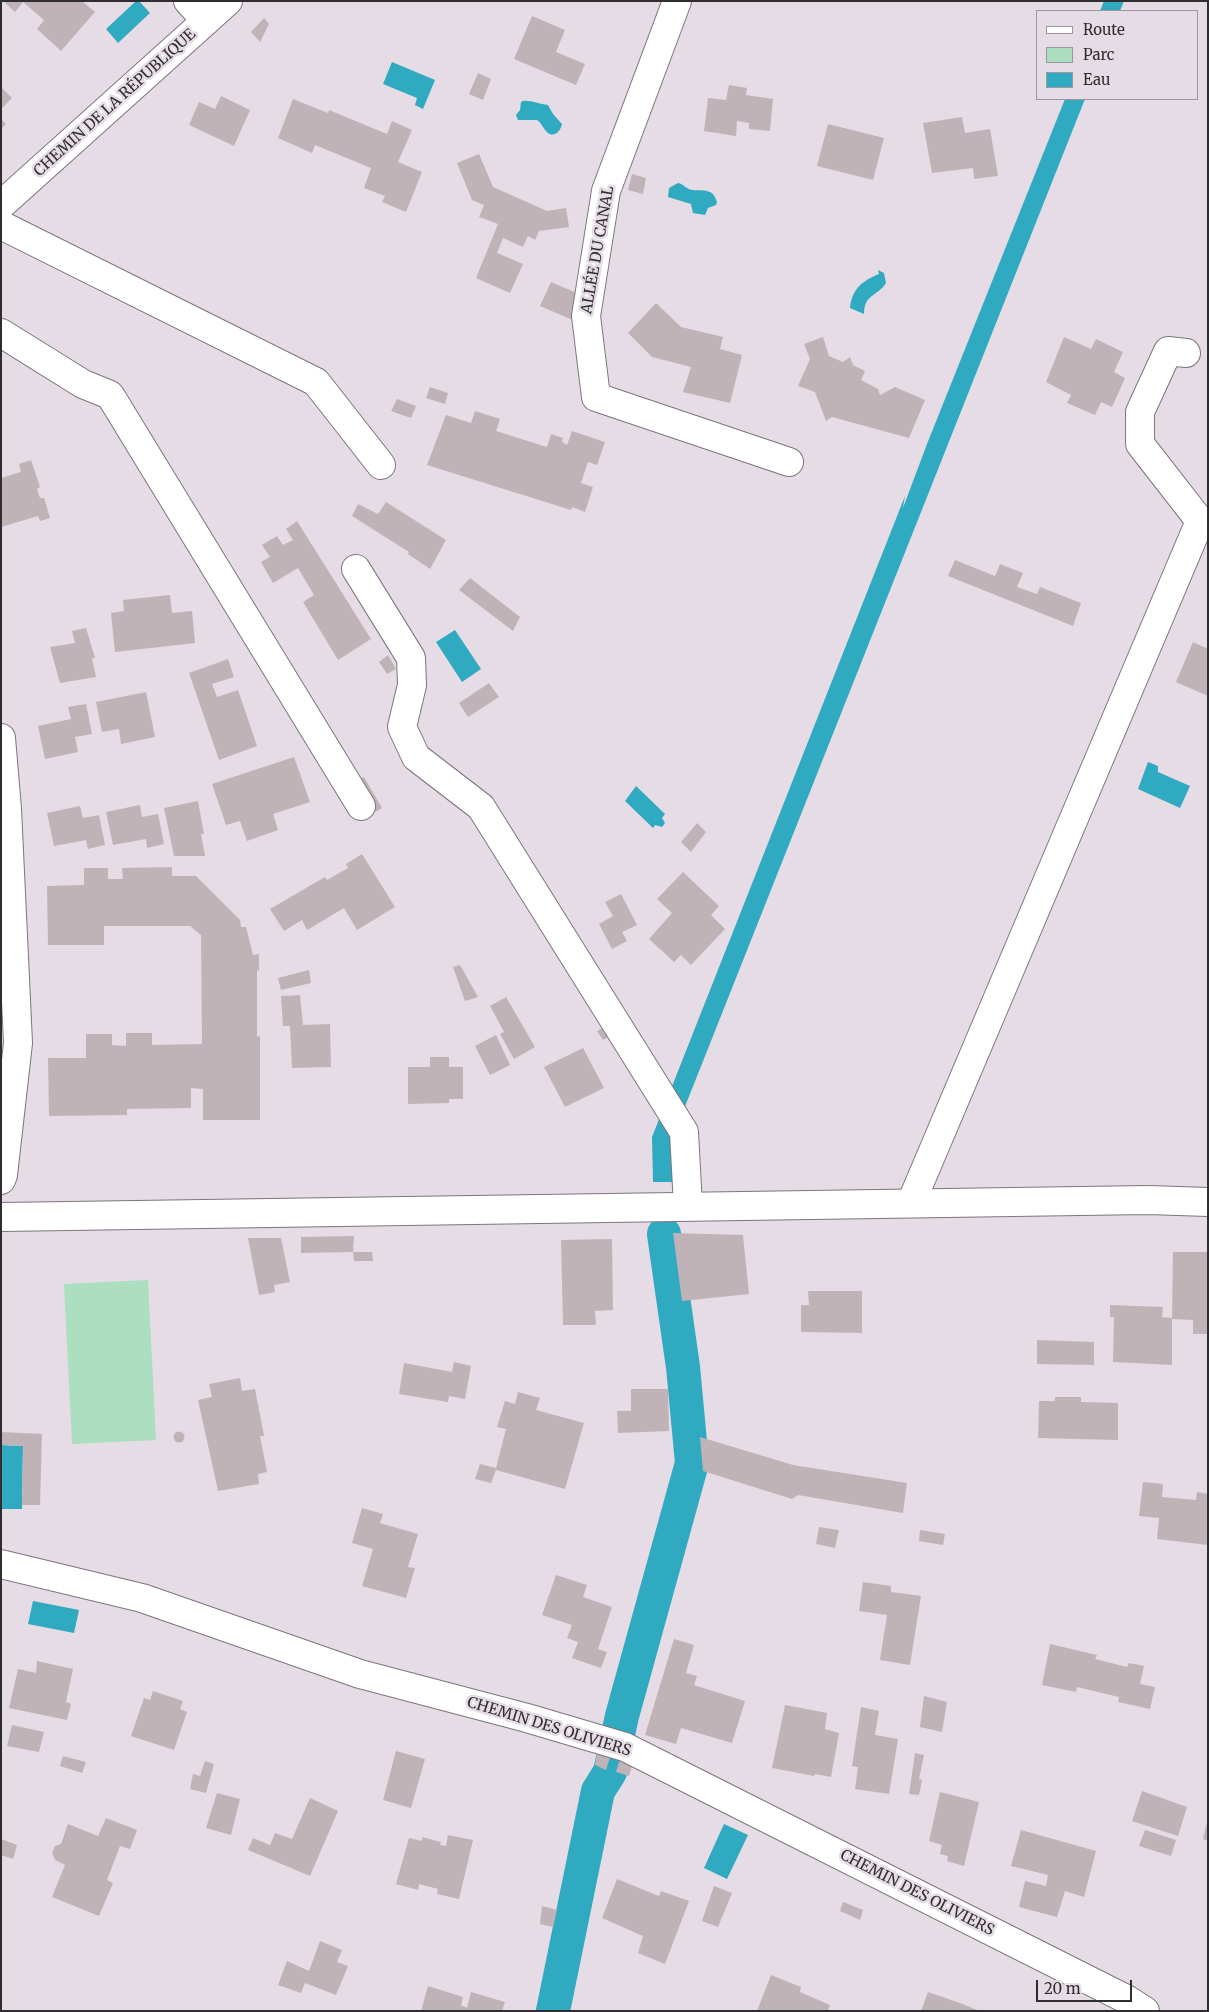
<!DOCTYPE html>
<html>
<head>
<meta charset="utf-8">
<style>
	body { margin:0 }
	#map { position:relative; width:1209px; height:2012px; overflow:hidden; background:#e5dce5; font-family:Merriweather,serif }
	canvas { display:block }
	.frame { position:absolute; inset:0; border:2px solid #302d30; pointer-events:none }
	.legend { position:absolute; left:1036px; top:10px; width:162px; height:90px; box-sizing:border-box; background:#e5dce5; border:1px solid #9d969d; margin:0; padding:6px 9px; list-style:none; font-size:15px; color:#302d30 }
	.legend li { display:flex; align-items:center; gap:10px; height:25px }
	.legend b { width:25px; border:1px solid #9d969d }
	.scale { position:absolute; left:1036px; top:1980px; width:96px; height:22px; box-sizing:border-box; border:2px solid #302d30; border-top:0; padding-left:6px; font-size:15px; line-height:18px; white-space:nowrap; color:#302d30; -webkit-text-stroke:4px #e5dce5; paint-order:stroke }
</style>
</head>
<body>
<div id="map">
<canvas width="1209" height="2012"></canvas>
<div class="frame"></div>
<ul class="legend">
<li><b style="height:6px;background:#fff"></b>Route</li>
<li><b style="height:14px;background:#acdec0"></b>Parc</li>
<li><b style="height:14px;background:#2faac0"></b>Eau</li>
</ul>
<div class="scale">20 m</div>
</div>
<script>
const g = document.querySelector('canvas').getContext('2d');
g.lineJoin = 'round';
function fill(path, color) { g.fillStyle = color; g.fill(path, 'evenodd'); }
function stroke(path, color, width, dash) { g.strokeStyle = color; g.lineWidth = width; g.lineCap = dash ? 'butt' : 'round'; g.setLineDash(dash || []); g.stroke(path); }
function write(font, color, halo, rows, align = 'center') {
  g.font = font + ' Merriweather,serif'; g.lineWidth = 5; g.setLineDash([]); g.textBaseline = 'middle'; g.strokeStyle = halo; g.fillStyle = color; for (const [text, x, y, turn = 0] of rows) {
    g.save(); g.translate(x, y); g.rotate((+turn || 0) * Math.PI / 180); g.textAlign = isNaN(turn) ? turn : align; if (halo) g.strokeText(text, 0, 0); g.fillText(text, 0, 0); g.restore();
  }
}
fill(new Path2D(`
	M 148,1280 L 156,1440 L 72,1444 L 64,1284 Z`), '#acdec0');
fill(new Path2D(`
	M 136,1 L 139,1 L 150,13 L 118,43 L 106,29 Z
	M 1104,1 L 1124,1 L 1120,11 L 1100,11 Z
	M 392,62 L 435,80 L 423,109 L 415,105 L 417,98 L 383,84 Z
	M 1065,99 L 1085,99 L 684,1109 L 672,1182 L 653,1182 L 652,1137 L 905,496 L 903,508 L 927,444 Z
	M 523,101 C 530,100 539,104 548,105 L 553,114 L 562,124 C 561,130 555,138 548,133 C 543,129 542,123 537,120 L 518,120 L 516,115 L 520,110 L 521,102 Z
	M 678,183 C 684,184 687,190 693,190 C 704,191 713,188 717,202 L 716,205 L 708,208 L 705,215 L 693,213 L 691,204 L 668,197 L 669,188 Z
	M 878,270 L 884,273 L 886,283 C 878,296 864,294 864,314 L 850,308 C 852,289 862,281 879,274 Z
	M 455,630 L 481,669 L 462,682 L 436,642 Z
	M 1148,762 L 1158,766 L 1158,772 L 1190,786 L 1180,808 L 1138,789 Z
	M 636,786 L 665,814 L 662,818 L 665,823 L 662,827 L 655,825 L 653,828 L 625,801 Z
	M 1,1445 L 23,1446 L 22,1509 L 1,1509 Z
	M 33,1601 L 79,1610 L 74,1633 L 28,1624 Z
	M 724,1824 L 748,1835 L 727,1879 L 704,1868 Z`), '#2faac0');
stroke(new Path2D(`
	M 553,2011 L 598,1791 L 610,1772 L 622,1716 L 692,1463 L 683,1367 L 664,1234`), '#2faac0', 34);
fill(new Path2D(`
	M 3,1 L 82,1 L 95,12 L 61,51 L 37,29 L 44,20 L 23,2 L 15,12 Z
	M 532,16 L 565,30 L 556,52 L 585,64 L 576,85 L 514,59 Z
	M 264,18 L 269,24 L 260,42 L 251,32 Z
	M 478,73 L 491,79 L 483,100 L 469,94 Z
	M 729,85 L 747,88 L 746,95 L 773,99 L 770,131 L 749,129 L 749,123 L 737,121 L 736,136 L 704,131 L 708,98 L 726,100 Z
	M 1,87 L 12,98 L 1,109 Z
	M 221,96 L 250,110 L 234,146 L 189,125 L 199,102 L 215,109 Z
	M 293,99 L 328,113 L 329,110 L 387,134 L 392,121 L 412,130 L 398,162 L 422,172 L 406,212 L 382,202 L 385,196 L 364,188 L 371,168 L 315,145 L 312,153 L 278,138 Z
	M 962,117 L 965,133 L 990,129 L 998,176 L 974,179 L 973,168 L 932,173 L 923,123 Z
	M 1,119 L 6,124 L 1,129 Z
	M 828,124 L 884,138 L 873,180 L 817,166 Z
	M 479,154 L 493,187 L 547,211 L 566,208 L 569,227 L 539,231 L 535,240 L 528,236 L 523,247 L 503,238 L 497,253 L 523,264 L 510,293 L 476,278 L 498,224 L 479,217 L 484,205 L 472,200 L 457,163 Z
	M 632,174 L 646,178 L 643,194 L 628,190 Z
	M 551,282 L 581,295 L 575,321 L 540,306 Z
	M 656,303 L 681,327 L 723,337 L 720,349 L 742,355 L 730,403 L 683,392 L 691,367 L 652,357 L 628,333 Z
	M 823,337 L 829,356 L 843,362 L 850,357 L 853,365 L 865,371 L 861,380 L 878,389 L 880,395 L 895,387 L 925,400 L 909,438 L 832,417 L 826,421 L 815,392 L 798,386 L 810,359 L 804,344 Z
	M 1064,337 L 1091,349 L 1096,339 L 1123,352 L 1114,372 L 1125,378 L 1112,407 L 1101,402 L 1095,415 L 1067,403 L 1071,395 L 1046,382 Z
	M 430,387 L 448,393 L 445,404 L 426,398 Z
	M 397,399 L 416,406 L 411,418 L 391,411 Z
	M 475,411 L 500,419 L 496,431 L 547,447 L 551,434 L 563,438 L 562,442 L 567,445 L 572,431 L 605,442 L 597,465 L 588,462 L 581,483 L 593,487 L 585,512 L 572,507 L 571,510 L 427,465 L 446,415 L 471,423 Z
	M 31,460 L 40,487 L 37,489 L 40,498 L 44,498 L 50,518 L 40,521 L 38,516 L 1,527 L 1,478 L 21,472 L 19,464 Z
	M 386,502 L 446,540 L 430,569 L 408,554 L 409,552 L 352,516 L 358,504 L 378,514 Z
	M 297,521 L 371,639 L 338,660 L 303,602 L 314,595 L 298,568 L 273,583 L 261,562 L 270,557 L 262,545 L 277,536 L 283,545 L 293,540 L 286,529 Z
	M 955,560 L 995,576 L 1000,564 L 1023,573 L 1017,587 L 1037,594 L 1040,587 L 1081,603 L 1073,626 L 948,576 Z
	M 470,578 L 520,617 L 513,631 L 459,590 Z
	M 170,595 L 172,613 L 192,611 L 195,643 L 115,652 L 111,613 L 124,611 L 123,600 Z
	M 86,628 L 95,658 L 92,658 L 96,677 L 60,683 L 50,647 L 75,643 L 72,631 Z
	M 1193,642 L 1208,649 L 1208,696 L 1176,682 Z
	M 388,655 L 396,669 L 387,674 L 379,662 Z
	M 228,659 L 234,677 L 212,684 L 217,697 L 238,690 L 257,746 L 219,760 L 189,673 Z
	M 489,683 L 499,697 L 468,717 L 459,703 Z
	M 146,692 L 155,737 L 121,744 L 119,729 L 102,732 L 96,702 Z
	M 86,704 L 92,734 L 75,737 L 78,752 L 45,759 L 38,726 L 71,719 L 68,707 Z
	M 294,757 L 310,802 L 273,814 L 278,830 L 247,841 L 240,821 L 226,825 L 212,784 Z
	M 364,777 L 382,808 L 375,812 L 357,781 Z
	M 198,801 L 204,834 L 201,834 L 205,856 L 174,856 L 164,808 Z
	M 140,805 L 142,817 L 158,814 L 164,844 L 147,848 L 146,839 L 113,845 L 106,812 Z
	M 80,806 L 83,818 L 99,815 L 105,845 L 88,849 L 86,840 L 54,846 L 47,813 Z
	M 697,823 L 706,832 L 691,852 L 681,842 Z
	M 362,854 L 395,907 L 357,930 L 344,908 L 307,930 L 302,920 L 284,931 L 270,909 L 325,877 L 327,880 L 348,868 L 346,864 Z
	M 172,867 L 172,876 L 196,876 L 240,920 L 241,927 L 246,927 L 253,955 L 259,954 L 259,971 L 257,970 L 257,1037 L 260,1036 L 260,1120 L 203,1120 L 203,1089 L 191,1088 L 191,1108 L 127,1109 L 127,1115 L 49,1116 L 48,1058 L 86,1058 L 86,1034 L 112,1034 L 112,1045 L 126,1046 L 126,1033 L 152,1033 L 152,1045 L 202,1044 L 201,935 L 190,926 L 104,926 L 104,945 L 48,945 L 47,886 L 84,885 L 84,868 L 108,868 L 108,879 L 123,879 L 122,868 Z
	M 683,872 L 719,906 L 711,915 L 725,929 L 691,965 L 681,955 L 674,962 L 649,939 L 672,913 L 657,899 Z
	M 621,894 L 637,925 L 622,932 L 627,941 L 612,949 L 599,924 L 613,916 L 605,902 Z
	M 460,965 L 478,997 L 465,1001 L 453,967 Z
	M 309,970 L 311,983 L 281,990 L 278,978 Z
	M 300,995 L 303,1025 L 330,1024 L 331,1067 L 292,1068 L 290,1026 L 283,1026 L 281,996 Z
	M 506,997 L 535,1047 L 514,1059 L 500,1034 L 504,1032 L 490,1006 Z
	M 609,1024 L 615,1033 L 603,1040 L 597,1031 Z
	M 496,1035 L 510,1065 L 490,1075 L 475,1046 Z
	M 583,1048 L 604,1088 L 565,1107 L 544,1067 Z
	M 430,1057 L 449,1057 L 449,1067 L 463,1067 L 463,1099 L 449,1099 L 449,1103 L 408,1104 L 408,1067 L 430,1067 Z
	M 673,1233 L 743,1235 L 749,1294 L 682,1301 Z
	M 354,1236 L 353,1252 L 301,1253 L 301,1237 Z
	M 248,1238 L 281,1238 L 290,1282 L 274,1285 L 275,1292 L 259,1295 Z
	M 612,1239 L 613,1310 L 595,1311 L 596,1325 L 563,1325 L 561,1240 Z
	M 353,1252 L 372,1252 L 373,1261 L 354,1261 Z
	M 1173,1252 L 1208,1252 L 1208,1334 L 1193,1334 L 1193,1320 L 1172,1319 L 1172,1365 L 1113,1362 L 1114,1317 L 1110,1317 L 1110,1305 L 1163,1307 L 1162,1317 L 1172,1318 Z
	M 808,1291 L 862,1291 L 862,1333 L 801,1332 L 801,1305 L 809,1305 Z
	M 1037,1340 L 1094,1342 L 1094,1365 L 1037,1364 Z
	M 454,1362 L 471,1366 L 465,1399 L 449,1396 L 448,1402 L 399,1394 L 404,1363 L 452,1372 Z
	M 240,1378 L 242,1391 L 255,1389 L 264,1436 L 260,1436 L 267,1472 L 258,1474 L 259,1484 L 218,1491 L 198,1400 L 212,1397 L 209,1384 Z
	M 631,1389 L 668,1389 L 669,1431 L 618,1433 L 617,1411 L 631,1411 Z
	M 518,1392 L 540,1398 L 536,1410 L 584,1423 L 565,1489 L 496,1470 L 491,1483 L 475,1479 L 480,1464 L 496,1468 L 506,1429 L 497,1427 L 505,1401 L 515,1404 Z
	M 1055,1397 L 1081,1397 L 1081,1402 L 1118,1403 L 1118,1440 L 1038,1438 L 1039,1401 L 1055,1401 Z
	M173.5 1437a5.5 5.5 0 1 1 11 0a5.5 5.5 0 1 1-11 0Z
	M 1,1432 L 42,1434 L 40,1505 L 22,1505 L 23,1446 L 1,1445 Z
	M 700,1437 L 793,1465 L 907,1483 L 903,1513 L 798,1495 L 792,1499 L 703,1471 Z
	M 1143,1482 L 1163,1484 L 1162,1497 L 1196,1500 L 1197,1492 L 1208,1494 L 1208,1545 L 1157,1539 L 1159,1518 L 1139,1516 Z
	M 362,1508 L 383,1514 L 380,1523 L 418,1534 L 408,1567 L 415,1568 L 406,1598 L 362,1586 L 373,1549 L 352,1543 Z
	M 819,1527 L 839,1530 L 835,1548 L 816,1544 Z
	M 920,1530 L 945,1534 L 943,1545 L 919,1541 Z
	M 556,1575 L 587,1585 L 583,1597 L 612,1607 L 598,1649 L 607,1652 L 601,1668 L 572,1658 L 578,1642 L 567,1638 L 572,1625 L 542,1615 Z
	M 863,1582 L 891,1586 L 891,1592 L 921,1596 L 910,1665 L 880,1660 L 887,1615 L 859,1611 Z
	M 674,1639 L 694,1645 L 686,1673 L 697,1676 L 694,1685 L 745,1701 L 732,1743 L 681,1728 L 676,1744 L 645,1735 Z
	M 1050,1644 L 1097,1655 L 1095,1659 L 1127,1667 L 1129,1663 L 1144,1666 L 1140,1684 L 1155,1687 L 1150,1709 L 1118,1702 L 1119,1697 L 1077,1687 L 1076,1692 L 1042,1685 Z
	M 37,1661 L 73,1669 L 66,1702 L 71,1704 L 67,1720 L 9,1708 L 18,1669 L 36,1673 Z
	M 153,1691 L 183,1701 L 180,1709 L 187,1712 L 174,1750 L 131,1736 L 144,1698 L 150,1700 Z
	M 924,1696 L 947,1702 L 942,1732 L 920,1727 Z
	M 785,1705 L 827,1713 L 825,1729 L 839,1733 L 831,1777 L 815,1774 L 814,1776 L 772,1768 Z
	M 861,1707 L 879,1711 L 875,1735 L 898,1739 L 889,1794 L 855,1789 L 858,1767 L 852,1766 Z
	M 12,1725 L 44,1732 L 39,1752 L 7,1746 Z
	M 598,1747 L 612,1751 L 606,1770 L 595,1765 Z
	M 396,1751 L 425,1759 L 411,1808 L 383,1800 Z
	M 915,1753 L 924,1755 L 919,1779 L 922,1780 L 919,1795 L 909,1794 Z
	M 63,1756 L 86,1762 L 82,1773 L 60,1766 Z
	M 620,1759 L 633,1763 L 629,1776 L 616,1772 Z
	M 205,1761 L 214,1764 L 206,1793 L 190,1789 L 193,1774 L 200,1776 Z
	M 1142,1791 L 1187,1807 L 1178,1836 L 1132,1821 Z
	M 940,1792 L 979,1802 L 964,1866 L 947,1861 L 948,1856 L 940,1854 L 942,1845 L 929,1841 Z
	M 217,1793 L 240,1799 L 231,1835 L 206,1828 Z
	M 310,1798 L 338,1811 L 310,1876 L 248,1850 L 253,1838 L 270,1845 L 275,1833 L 292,1839 Z
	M 106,1818 L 137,1830 L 130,1849 L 120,1846 L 107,1880 L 113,1883 L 99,1916 L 52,1897 L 65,1865 L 55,1860 L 52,1853 L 55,1846 L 61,1844 L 68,1824 L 98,1836 Z
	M 1207,1822 L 1208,1823 L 1208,1841 L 1203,1839 Z
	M 1021,1830 L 1096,1851 L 1084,1897 L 1065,1891 L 1057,1917 L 1019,1907 L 1025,1881 L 1046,1886 L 1048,1875 L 1011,1866 Z
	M 1145,1830 L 1176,1840 L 1171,1856 L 1139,1846 Z
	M 448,1835 L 473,1840 L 459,1899 L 437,1894 L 438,1889 L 419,1884 L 418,1890 L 396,1884 L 409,1838 L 422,1841 L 422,1837 L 441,1842 L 440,1845 L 446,1846 Z
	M 1,1839 L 17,1845 L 13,1859 L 1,1855 Z
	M 617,1879 L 659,1896 L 661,1891 L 689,1901 L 665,1964 L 638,1953 L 643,1936 L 602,1918 Z
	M 714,1886 L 732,1893 L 718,1927 L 702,1921 Z
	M 843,1902 L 863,1910 L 860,1920 L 840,1911 Z
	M 542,1906 L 557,1910 L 553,1927 L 540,1924 Z
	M 320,1941 L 342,1950 L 337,1962 L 348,1966 L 336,1995 L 305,1983 L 301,1993 L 278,1985 L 287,1961 L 309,1971 Z
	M 771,1975 L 801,1987 L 800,1992 L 830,2005 L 828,2011 L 757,2011 Z
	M 428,1986 L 463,1997 L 461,2005 L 467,2008 L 471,1992 L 505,2002 L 502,2011 L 421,2011 Z
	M 928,1992 L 960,2003 L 980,2011 L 921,2011 Z`), '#c0b3b8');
const minor = new Path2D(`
	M 188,1 L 206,21
	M 677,1 L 606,191 L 586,316 L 596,397 L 789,462
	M 1,205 L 228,1
	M 1,225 L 316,382 L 381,465
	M 1,333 L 83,384 L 110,395 L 361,806
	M 356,569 L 411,658 L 412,685 L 402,727 L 416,757 L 481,807 L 684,1132 L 688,1206
	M 1,738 L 7,809 L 18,1043 L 3,1175 L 1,1180
	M 911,1203 L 1200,521 L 1140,444 L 1140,412 L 1168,351 L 1186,353
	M 1,1564 L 142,1598 L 360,1674 L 527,1718 L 625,1747 L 1128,2000 L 1145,2011`);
const major = new Path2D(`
	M 1,1217 L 1148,1200 L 1208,1202`);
stroke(minor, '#7d757e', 30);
stroke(major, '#7d757e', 30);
stroke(minor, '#fff', 28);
stroke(major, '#fff', 28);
write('15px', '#302d30', '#e5dce5', [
	["CHEMIN DE LA RÉPUBLIQUE",115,103,-42],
	["ALLÉE DU CANAL",598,250,-80],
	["CHEMIN DES OLIVIERS",549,1727,17],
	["CHEMIN DES OLIVIERS",917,1893,27]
]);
</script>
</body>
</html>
